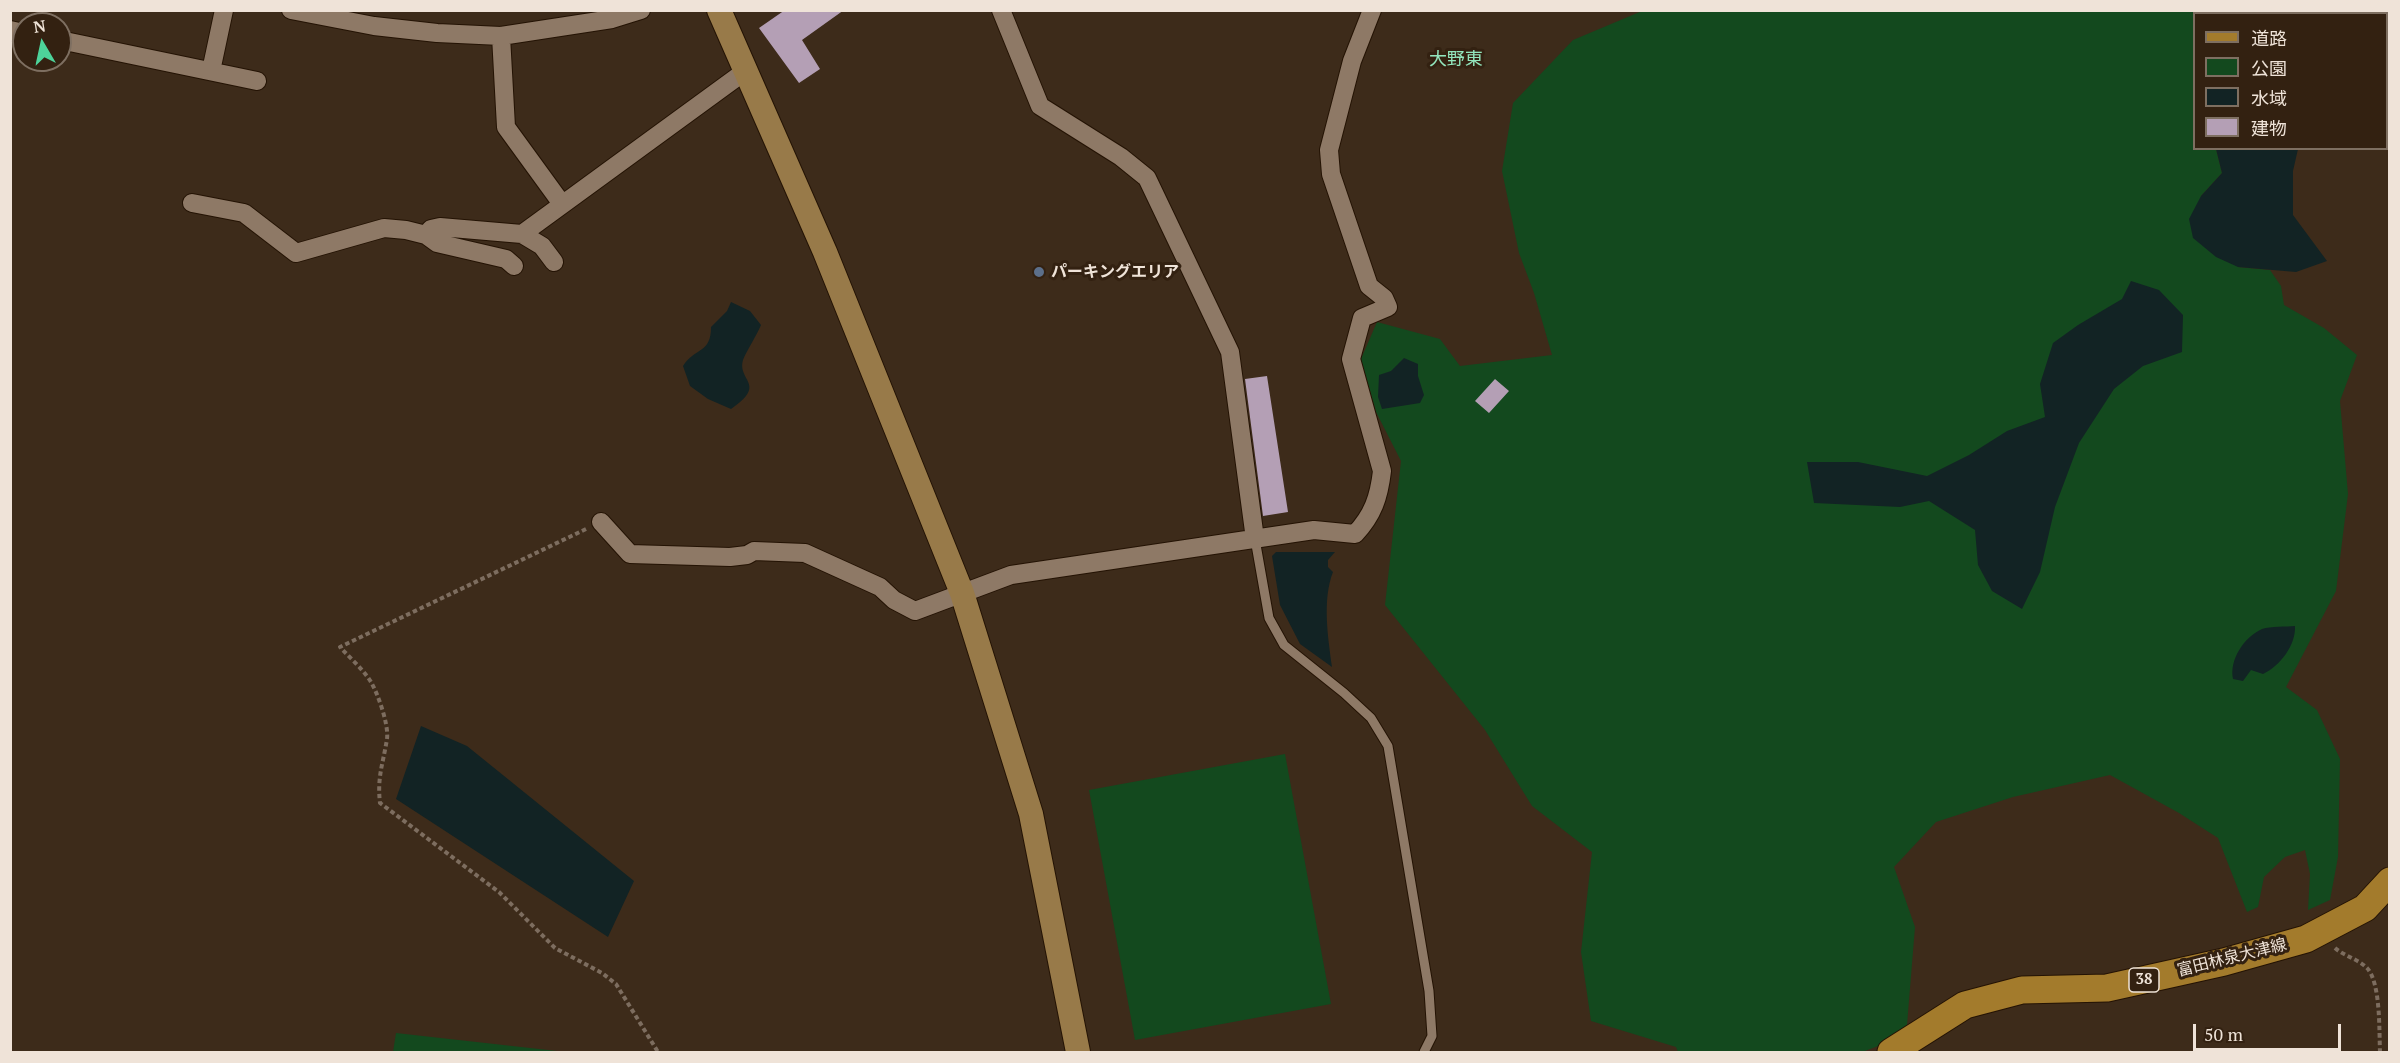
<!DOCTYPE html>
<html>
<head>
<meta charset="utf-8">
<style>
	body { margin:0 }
	#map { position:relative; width:2400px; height:1063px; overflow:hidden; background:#3d2b1a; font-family:"PT Serif","Noto Sans JP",serif }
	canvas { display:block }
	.frame { position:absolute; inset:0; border:12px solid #efe3d8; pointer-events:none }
	.legend { position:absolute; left:2193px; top:12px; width:195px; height:138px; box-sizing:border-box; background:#332111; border:2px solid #7e6f61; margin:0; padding:8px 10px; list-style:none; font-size:18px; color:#efe3d8 }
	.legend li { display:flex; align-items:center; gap:12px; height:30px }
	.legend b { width:30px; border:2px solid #7e6f61 }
	.north { position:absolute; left:12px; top:12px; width:60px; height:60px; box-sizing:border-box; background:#332111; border:2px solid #7e6f61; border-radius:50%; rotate:351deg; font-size:16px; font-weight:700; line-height:24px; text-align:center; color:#efe3d8 }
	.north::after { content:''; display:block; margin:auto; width:21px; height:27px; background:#4dd39a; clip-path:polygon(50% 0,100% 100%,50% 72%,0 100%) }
	.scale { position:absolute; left:2193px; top:1024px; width:148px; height:27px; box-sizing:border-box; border:3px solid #efe3d8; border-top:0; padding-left:8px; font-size:18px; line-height:21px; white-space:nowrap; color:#efe3d8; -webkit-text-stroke:4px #332111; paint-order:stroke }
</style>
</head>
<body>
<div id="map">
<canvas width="2400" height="1063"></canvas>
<div class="frame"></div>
<ul class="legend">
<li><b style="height:8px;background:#a37b2c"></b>道路</li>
<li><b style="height:16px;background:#13491e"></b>公園</li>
<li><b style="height:16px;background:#122324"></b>水域</li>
<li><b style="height:16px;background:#b49fb5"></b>建物</li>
</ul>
<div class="north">N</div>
<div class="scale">50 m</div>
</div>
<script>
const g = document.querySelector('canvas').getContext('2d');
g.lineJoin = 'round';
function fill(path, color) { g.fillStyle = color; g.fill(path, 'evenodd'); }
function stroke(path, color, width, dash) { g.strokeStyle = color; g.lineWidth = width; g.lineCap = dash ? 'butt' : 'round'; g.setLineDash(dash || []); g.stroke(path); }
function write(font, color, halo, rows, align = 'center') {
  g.font = font + ' "PT Serif","Noto Sans JP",serif'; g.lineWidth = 6; g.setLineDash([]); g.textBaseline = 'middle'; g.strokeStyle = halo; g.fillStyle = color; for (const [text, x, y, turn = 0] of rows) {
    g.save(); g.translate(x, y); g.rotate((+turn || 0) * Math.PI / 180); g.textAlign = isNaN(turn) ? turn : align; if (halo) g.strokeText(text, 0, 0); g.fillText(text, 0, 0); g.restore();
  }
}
fill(new Path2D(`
	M 1642,11 L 2270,11 L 2270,13 L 2194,14 L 2194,148 L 2216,149 L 2222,173 L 2201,196 L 2238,267 L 2270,270 L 2281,286 L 2284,305 L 2324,328 L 2357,355 L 2340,401 L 2348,494 L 2336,591 L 2286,687 L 2317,710 L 2340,759 L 2338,857 L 2330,900 L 2308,910 L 2310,874 L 2305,850 L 2285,857 L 2264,877 L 2258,907 L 2247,912 L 2218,838 L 2179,813 L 2110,775 L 2013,797 L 1936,822 L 1894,867 L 1915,927 L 1907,1025 L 1881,1045 L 1862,1052 L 1678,1052 L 1676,1047 L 1591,1021 L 1581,952 L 1592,852 L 1532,806 L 1485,730 L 1385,605 L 1401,461 L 1376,412 L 1361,359 L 1377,322 L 1440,339 L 1460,366 L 1552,355 L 1534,293 L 1519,253 L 1502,171 L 1513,103 L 1573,40 Z
	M 1285,754 L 1331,1004 L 1135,1040 L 1089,790 Z
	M 396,1033 L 566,1052 L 393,1052 Z`), '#13491e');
fill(new Path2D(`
	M 2270,11 L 2270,10 L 2371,11 L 2369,14 L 2270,14 Z
	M 2216,149 L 2298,149 L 2293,171 L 2293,215 L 2327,261 L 2296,272 L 2238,267 L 2216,257 L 2193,238 L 2189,219 L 2201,196 L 2222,173 Z
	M 2131,281 L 2159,290 L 2183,315 L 2182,352 L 2143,366 L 2114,389 L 2079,443 L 2055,507 L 2040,572 L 2022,609 L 1992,591 L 1978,565 L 1975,530 L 1929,501 L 1900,507 L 1814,503 L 1807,462 L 1858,462 L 1927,476 L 1969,455 L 2007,431 L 2045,417 L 2040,384 L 2053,343 L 2078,325 L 2122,299 Z
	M 731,302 L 750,311 L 761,325 C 757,335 746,352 743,360 C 737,381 768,384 731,409 L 708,399 L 690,386 L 683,366 C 695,347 711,354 711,327 L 727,311 Z
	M 1404,358 L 1418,364 L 1418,376 L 1424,395 L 1420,403 L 1382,409 L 1378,397 L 1379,375 L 1391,371 Z
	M 1276,552 L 1335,552 L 1328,560 L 1328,567 L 1333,572 C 1322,600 1328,638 1332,667 L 1300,644 L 1280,605 L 1272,556 Z
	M 2295,626 C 2296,645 2280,666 2263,674 L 2251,670 L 2243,681 L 2233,679 C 2229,660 2244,637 2262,629 C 2271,626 2286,627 2295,626 Z
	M 421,726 L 467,746 L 634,881 L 608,937 L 396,799 Z`), '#122324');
fill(new Path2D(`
	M 785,10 L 844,10 L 802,40 L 820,69 L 799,83 L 759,28 Z
	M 1267,376 L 1288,512 L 1263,516 L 1245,379 Z
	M 1495,379 L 1509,391 L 1489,413 L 1475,401 Z`), '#b49fb5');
const lane = new Path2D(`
	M 1255,539 L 1269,618 L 1284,645 L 1344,693 L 1371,718 L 1388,746 L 1429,991 L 1432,1036 L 1424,1052`);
const street = new Path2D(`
	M 291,10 L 374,26 L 437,33 L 501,36 L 612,19 L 641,10
	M 1001,10 L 1040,106 L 1121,157 L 1147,178 L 1230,352 L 1255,539
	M 10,30 L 24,33
	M 501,36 L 506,127 L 562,204
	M 60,40 L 257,81
	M 211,71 L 224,10
	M 192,203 L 244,213 L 296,253 L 384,228 L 406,230 L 426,235 L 437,243 L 506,259 L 514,266
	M 522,234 L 744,72
	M 426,235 L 431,229 L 440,227 L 522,234 L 542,246 L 554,262
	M 601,522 L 630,554 L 730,557 L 747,555 L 754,551 L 805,553 L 880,587 L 894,600 L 915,611 L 1011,575 L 1314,530 L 1355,534 C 1373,515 1379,497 1382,471 L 1351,359 L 1362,318 L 1388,307 L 1384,298 L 1369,286 L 1331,174 L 1329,150 L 1352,61 L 1372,10`);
const secondary = new Path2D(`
	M 719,10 L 825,252 L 962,593 L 1031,814 L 1078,1052`);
const primary = new Path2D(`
	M 1891,1052 L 1965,1005 L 2022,990 L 2107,988 L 2224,962 L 2306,939 L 2365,908 L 2390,881`);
stroke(lane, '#241304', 11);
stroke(street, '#241304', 20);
stroke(secondary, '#241304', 26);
stroke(primary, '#241304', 29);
stroke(new Path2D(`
	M 586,529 L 340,647 C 350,658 363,669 371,682 C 378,694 389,725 387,739 C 383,764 377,777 380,803 L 499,892 L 555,948 L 602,973 L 616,984 L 658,1052
	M 2335,948 C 2344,956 2358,959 2367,968 C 2381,983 2379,1032 2380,1052`), '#7d6d5f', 4, [4.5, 3]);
stroke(lane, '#8e7966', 9);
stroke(street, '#8e7966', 18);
stroke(secondary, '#987a49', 24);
stroke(primary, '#a37b2c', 27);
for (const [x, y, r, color] of [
	[1039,272,6,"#5c6f8a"]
]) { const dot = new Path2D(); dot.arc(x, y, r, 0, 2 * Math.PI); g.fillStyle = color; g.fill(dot); stroke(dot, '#332111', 2); }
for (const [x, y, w] of [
	[2144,980,30]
]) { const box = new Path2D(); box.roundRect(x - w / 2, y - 12, w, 24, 4.5); g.fillStyle = '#332111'; g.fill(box); stroke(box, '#efe3d8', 1.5); }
write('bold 15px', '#efe3d8', null, [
	["38",2144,980]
]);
write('bold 16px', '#efe3d8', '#332111', [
	["パーキングエリア",1051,272]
], 'left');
write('16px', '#efe3d8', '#332111', [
	["富田林泉大津線",2232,958,-14]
]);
write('18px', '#93e6bd', '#332111', [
	["大野東",1456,60]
]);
</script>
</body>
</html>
